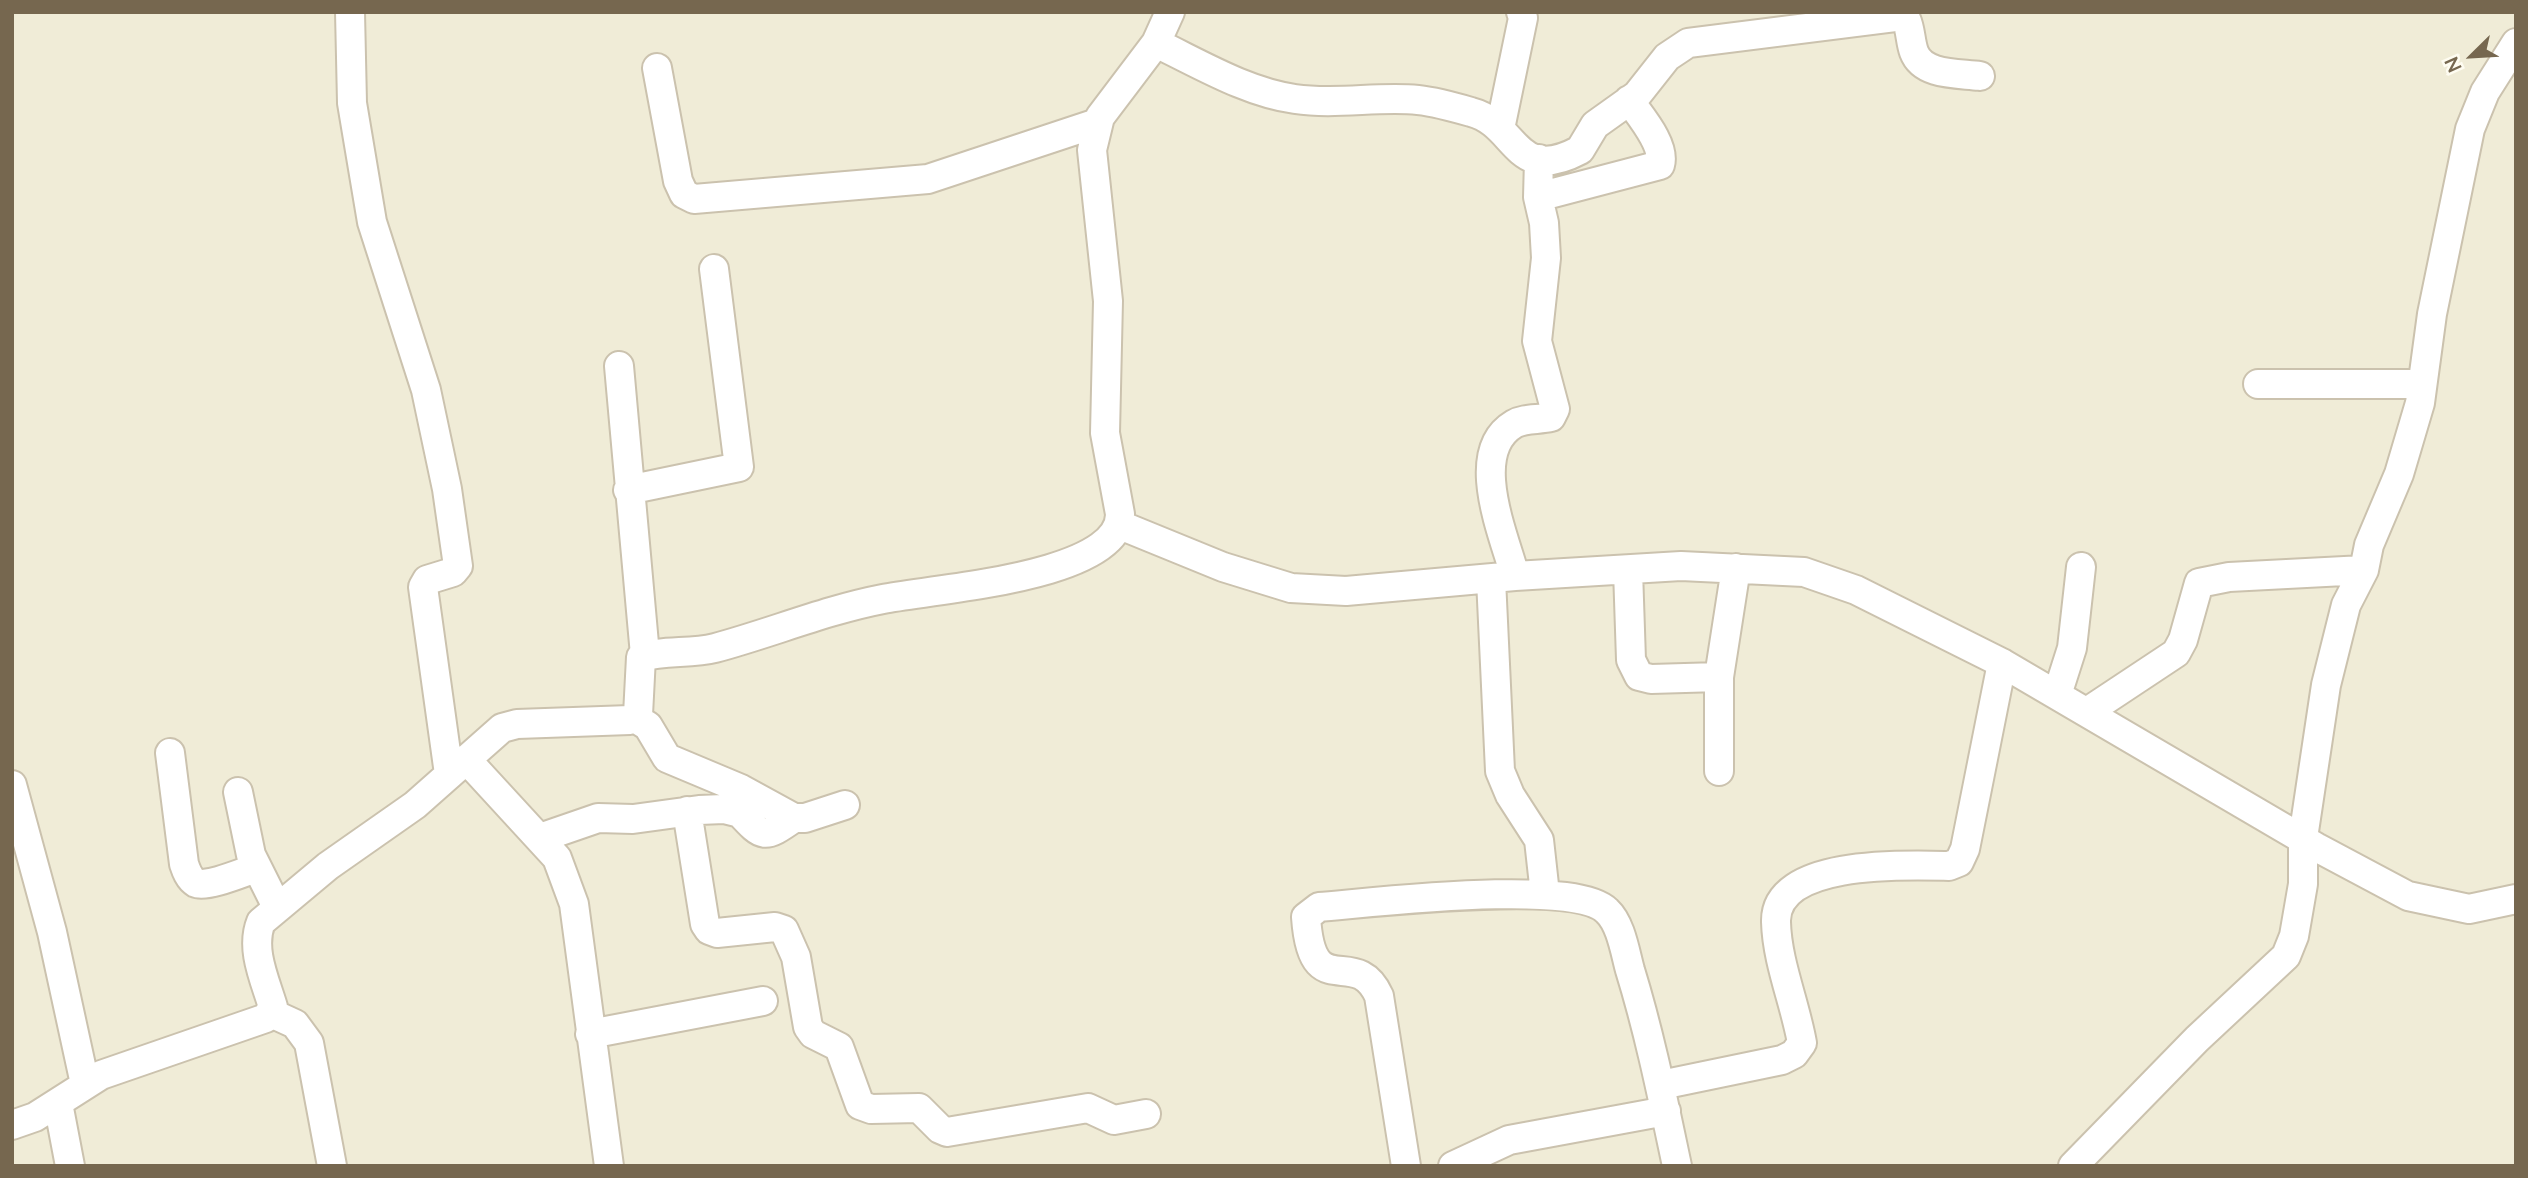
<!DOCTYPE html>
<html>
<head>
<meta charset="utf-8">
<style>
	body { margin:0 }
	#map { position:relative; width:2528px; height:1178px; overflow:hidden; background:#fcfaeb; font-family:Lato,sans-serif }
	canvas { display:block }
	.frame { position:absolute; inset:0; border:14px solid #76674f; pointer-events:none }
	.north { position:absolute; left:2437px; top:21px; width:70px; height:70px; -webkit-text-stroke:5px #fefcf1; paint-order:stroke; rotate:246deg; font-size:19px; font-weight:700; line-height:28px; text-align:center; color:#76674f }
	.north::after { content:''; display:block; margin:auto; width:24px; height:32px; background:#76674f; clip-path:polygon(50% 0,100% 100%,50% 72%,0 100%) }
</style>
</head>
<body>
<div id="map">
<canvas width="2528" height="1178"></canvas>
<div class="frame"></div>
<div class="north">N</div>
</div>
<script>
const g = document.querySelector('canvas').getContext('2d');
g.lineJoin = 'round';
function fill(path, color) { g.fillStyle = color; g.fill(path, 'evenodd'); }
function stroke(path, color, width, dash) { g.strokeStyle = color; g.lineWidth = width; g.lineCap = dash ? 'butt' : 'round'; g.setLineDash(dash || []); g.stroke(path); }
fill(new Path2D(`
	M 12,12 L 2516,12 L 2516,1166 L 12,1166 Z`), '#f0ecd7');
const minor = new Path2D(`
	M 350,12 L 352,103 L 372,222 L 426,390 L 447,489 L 458,566 L 453,572 L 427,580 L 423,587 L 449,774
	M 1156,43 C 1200,64 1246,92 1295,99 C 1336,105 1378,96 1418,100 C 1436,102 1454,107 1471,112 C 1518,124 1514,185 1580,150 L 1595,125 L 1637,95 L 1667,57 L 1688,43 L 1895,17 L 1906,19 C 1911,30 1910,41 1914,52 C 1923,76 1959,73 1980,76
	M 657,68 L 678,181 L 684,194 L 694,199 L 928,179 L 1097,123
	M 1500,129 L 1523,18 L 1521,12
	M 1538,197 L 1660,165 C 1666,145 1640,116 1629,100
	M 619,366 L 645,655
	M 2258,384 L 2422,384
	M 628,490 L 739,467 L 714,269
	M 1120,525 L 1223,567 L 1291,588 L 1346,591 L 1515,576 L 1681,566 L 1804,572 L 1856,590 L 2002,663 L 2316,847 L 2408,896 L 2469,909 L 2516,899
	M 1628,570 L 1631,660 L 1639,676 L 1651,679 L 1719,677
	M 1515,576 C 1504,535 1467,452 1514,424 C 1524,418 1539,420 1551,417 L 1555,409 L 1537,341 L 1546,258 L 1544,223 L 1538,197 L 1539,159
	M 1491,579 L 1500,771 L 1510,795 L 1539,840 L 1545,894
	M 2057,695 L 2072,648 L 2081,567
	M 2087,712 L 2176,653 L 2183,640 L 2199,583 L 2229,577 L 2364,570
	M 635,718 L 648,726 L 667,758 L 741,789 L 794,818 L 805,818 L 845,805
	M 170,753 L 184,864 C 186,870 189,879 196,883 C 206,888 244,872 256,868
	M 466,759 L 557,858 L 574,904 L 609,1166
	M 1719,771 L 1719,677 L 1736,568
	M 12,785 L 52,932 L 85,1084
	M 238,792 L 251,855 L 277,907
	M 687,811 L 705,924 L 709,930 L 717,933 L 775,927 L 784,930 L 796,957 L 808,1027 L 813,1034 L 839,1047 L 860,1105 L 871,1109 L 919,1108 L 940,1129 L 947,1132 L 1088,1108 L 1114,1120 L 1146,1114
	M 540,838 L 598,818 L 633,819 L 699,810 L 724,809 L 740,813 C 763,838 764,839 794,818
	M 271,1013 L 295,1024 L 309,1043 L 332,1166
	M 590,1034 L 763,1001
	M 1661,1085 L 1782,1060 L 1794,1054 L 1802,1043 C 1795,1003 1777,962 1776,922 C 1774,859 1908,865 1949,866 L 1959,862 L 1965,849 L 2002,663
	M 58,1103 L 70,1166
	M 12,1125 L 35,1117 L 101,1075 L 266,1018 L 273,1007 C 265,980 250,949 261,922 L 328,866 L 415,805 L 502,728 L 517,724 L 630,720 L 638,715 L 641,657 C 664,650 691,654 715,648 C 771,633 826,610 883,599 C 930,589 1121,578 1120,514 L 1105,433 L 1108,301 L 1092,150 L 1100,117 L 1156,43 L 1170,12
	M 1406,1166 L 1379,996 C 1355,943 1312,1007 1306,917 L 1319,907 C 1371,903 1574,878 1607,911 C 1621,924 1625,952 1630,970 C 1650,1035 1663,1100 1677,1166
	M 1453,1166 L 1509,1140 L 1666,1111
	M 2073,1166 L 2197,1039 L 2286,956 L 2294,936 L 2303,884 L 2303,838 L 2326,685 L 2346,605 L 2364,570 L 2369,545 L 2399,474 L 2420,403 L 2432,314 L 2470,129 L 2485,92 L 2516,43`);
stroke(minor, '#cbc2ae', 32);
stroke(minor, '#fff', 28);
</script>
</body>
</html>
